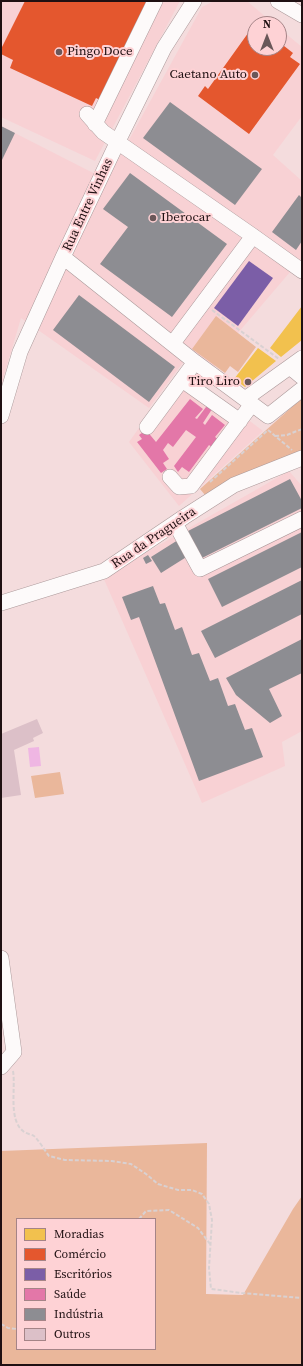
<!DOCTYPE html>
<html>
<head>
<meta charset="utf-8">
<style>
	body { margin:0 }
	#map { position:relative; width:303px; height:1366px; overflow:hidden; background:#f4dcdd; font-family:"Source Serif 4",serif }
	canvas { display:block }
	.frame { position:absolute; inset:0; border:2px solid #1f1012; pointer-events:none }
	.legend { position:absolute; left:16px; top:1218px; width:140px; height:132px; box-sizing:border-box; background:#fed2d5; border:1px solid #a58487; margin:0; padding:5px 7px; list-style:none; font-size:12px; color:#1f1012 }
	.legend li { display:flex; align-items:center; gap:8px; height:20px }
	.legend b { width:20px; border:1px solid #a58487 }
	.north { position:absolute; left:247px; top:16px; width:40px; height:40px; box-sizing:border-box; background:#fed2d5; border:1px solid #a58487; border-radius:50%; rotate:0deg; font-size:11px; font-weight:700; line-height:16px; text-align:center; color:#1f1012 }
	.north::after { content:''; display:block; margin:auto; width:14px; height:18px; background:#6a5759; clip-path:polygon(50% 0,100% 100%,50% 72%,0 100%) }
</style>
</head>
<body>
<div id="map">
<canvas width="303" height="1366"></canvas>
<div class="frame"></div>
<ul class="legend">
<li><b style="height:11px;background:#f2c14e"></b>Moradias</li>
<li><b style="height:11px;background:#e4572e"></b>Comércio</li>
<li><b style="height:11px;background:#7b5ea7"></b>Escritórios</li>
<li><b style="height:11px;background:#e377a8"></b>Saúde</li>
<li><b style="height:11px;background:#8d8d92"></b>Indústria</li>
<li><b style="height:11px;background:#dcc0c8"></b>Outros</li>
</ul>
<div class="north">N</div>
</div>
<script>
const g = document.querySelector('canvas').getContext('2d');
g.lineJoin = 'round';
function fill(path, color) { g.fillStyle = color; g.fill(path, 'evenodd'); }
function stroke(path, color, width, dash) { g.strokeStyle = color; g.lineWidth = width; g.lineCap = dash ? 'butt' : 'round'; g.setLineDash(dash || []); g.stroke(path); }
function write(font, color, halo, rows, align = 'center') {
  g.font = font + ' "Source Serif 4",serif'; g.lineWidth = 4; g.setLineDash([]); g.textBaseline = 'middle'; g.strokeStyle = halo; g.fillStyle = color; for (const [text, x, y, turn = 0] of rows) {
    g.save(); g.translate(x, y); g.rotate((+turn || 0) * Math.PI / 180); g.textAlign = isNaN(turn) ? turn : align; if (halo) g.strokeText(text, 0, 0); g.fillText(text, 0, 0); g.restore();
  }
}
fill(new Path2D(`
	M 1,1 L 180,1 L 95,161 L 1,117 Z
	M 214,1 L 247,1 L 274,24 L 255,24 L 255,48 L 279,48 L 279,28 L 302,47 L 302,116 L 273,155 L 302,181 L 302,258 L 238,333 L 206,378 L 184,361 L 149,408 L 21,318 L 1,386 L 1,126 L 107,180 L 202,7 Z
	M 181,369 L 263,431 L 179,506 L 129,442 Z
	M 289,471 L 302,486 L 302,731 L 282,742 L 285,766 L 202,803 L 103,577 Z`), '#f8d1d4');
fill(new Path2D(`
	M 216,316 L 256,347 L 238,372 L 230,366 L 225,373 L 192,349 Z
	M 302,398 L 302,452 L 205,495 L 200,489 Z
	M 60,772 L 64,794 L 35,798 L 31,776 Z
	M 207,1143 L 206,1294 L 243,1295 L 293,1209 L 302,1196 L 302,1365 L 1,1365 L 1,1151 ZM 17,1219 L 155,1219 L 155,1349 L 17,1349 Z`), '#eab79b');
fill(new Path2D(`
	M 39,747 L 41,766 L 30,767 L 28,748 Z`), '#efb6e3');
fill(new Path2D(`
	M 302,306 L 302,340 L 281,357 L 270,348 Z
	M 258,348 L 276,361 L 245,387 L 234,379 Z`), '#f2c14e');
fill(new Path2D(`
	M 25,1 L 148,1 L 100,100 L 96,98 L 92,106 L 10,68 L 13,60 L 1,54 L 1,49 Z
	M 251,29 L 255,31 L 255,48 L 279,48 L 279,42 L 293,53 L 290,57 L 300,64 L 249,134 L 198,96 L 205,86 L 208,89 Z`), '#e4572e');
fill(new Path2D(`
	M 249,261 L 273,278 L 238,326 L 214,308 Z`), '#7b5ea7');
fill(new Path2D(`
	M 190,399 L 203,409 L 195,418 L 197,419 L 209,403 L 214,406 L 203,423 L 205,425 L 212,415 L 225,425 L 215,437 L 219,440 L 213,448 L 209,445 L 189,472 L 182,467 L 178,472 L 174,466 L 196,437 L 186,430 L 173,447 L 168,443 L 163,450 L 169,459 L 163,463 L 167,469 L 161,473 L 137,442 L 142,439 L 139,435 L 146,430 L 156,442 Z`), '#e377a8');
fill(new Path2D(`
	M 170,102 L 262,169 L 235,205 L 143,138 Z
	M 1,126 L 15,133 L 2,160 L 1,160 Z
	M 130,173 L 227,244 L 172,317 L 100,264 L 128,227 L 103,209 Z
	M 299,195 L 302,198 L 302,241 L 296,250 L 272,232 Z
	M 79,295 L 175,367 L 149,402 L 53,330 Z
	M 290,479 L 302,501 L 302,508 L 202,558 L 188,531 Z
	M 302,532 L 302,567 L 222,607 L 208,579 Z
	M 178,540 L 188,556 L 161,573 L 151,557 Z
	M 148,555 L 152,561 L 146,564 L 143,558 Z
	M 302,580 L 302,614 L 215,658 L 201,631 Z
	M 153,586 L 160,604 L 165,603 L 175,630 L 182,627 L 192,655 L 199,653 L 210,681 L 218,678 L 228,706 L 235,704 L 245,730 L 252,728 L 263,757 L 199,781 L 139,617 L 131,620 L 122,597 Z
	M 302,639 L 302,673 L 269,689 L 282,716 L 270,723 L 236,695 L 226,678 Z`), '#8d8d92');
fill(new Path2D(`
	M 37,719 L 43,733 L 33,738 L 34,741 L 14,750 L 21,795 L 1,798 L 1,734 Z`), '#dcc0c8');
const minor = new Path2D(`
	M 278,1 L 302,15
	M 87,114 L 103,132 L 253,236 L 302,271
	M 95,124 L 155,1
	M 63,257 L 195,362 L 268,416 L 302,389
	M 173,343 L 253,236
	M 290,367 L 302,377
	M 182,380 L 240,421
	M 245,399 L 302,358
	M 1,416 L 20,352 L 63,257 L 118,141 L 164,48 L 194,1
	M 147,427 L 195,362
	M 170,477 L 179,487 L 191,486 L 252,404
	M 175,523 L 200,569 L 302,519
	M 1,603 L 104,571 L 184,517 L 234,485 L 302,458
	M 1,958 L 14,1052 L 1,1067`);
stroke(minor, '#ab999a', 16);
stroke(new Path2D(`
	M 212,310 L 279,359
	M 268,430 L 292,450
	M 275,436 L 287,435 L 302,429
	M 210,482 L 268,430
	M 13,1071 C 16,1088 8,1119 23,1131 C 26,1134 31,1134 34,1136 C 37,1138 46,1152 49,1156 L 65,1160 L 112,1161 L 131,1164 L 146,1174 L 158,1184 L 178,1190 L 192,1190 L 202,1194 L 209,1204 L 212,1220 L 209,1268 L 211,1289 L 242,1293 L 302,1298
	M 139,1219 L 146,1211 L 169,1210 L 198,1228 L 210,1244
	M 1,1324 L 8,1328 L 17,1329`), '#d9d1d2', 2, [4, 2]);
stroke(minor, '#fdfafa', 15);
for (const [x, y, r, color] of [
	[59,52,4,"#6a5759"],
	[255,75,4,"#6a5759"],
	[153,218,4,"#6a5759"],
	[248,382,4,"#6a5759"]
]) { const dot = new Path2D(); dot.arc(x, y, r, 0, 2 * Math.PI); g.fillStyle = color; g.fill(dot); stroke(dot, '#fed2d5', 1.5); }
write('13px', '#1f1012', '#fed2d5', [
	["Pingo Doce",67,52],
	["Caetano Auto",247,75,"right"],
	["Iberocar",161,218],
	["Tiro Liro",240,382,"right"]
], 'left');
write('13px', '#1f1012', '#fed2d5', [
	["Rua Entre Vinhas",88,205,-65],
	["Rua da Pragueira",154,538,-34]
]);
</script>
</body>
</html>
